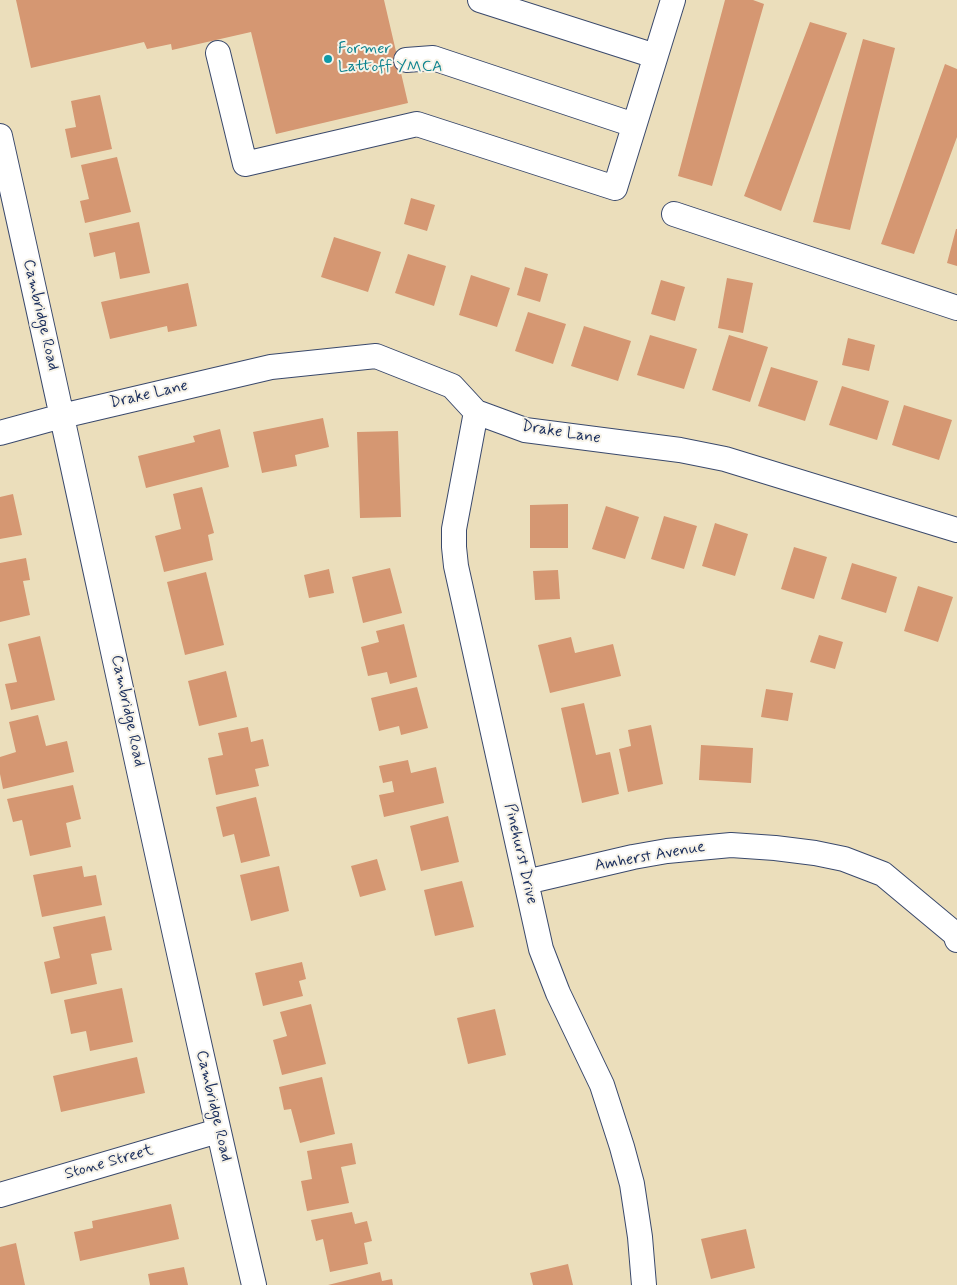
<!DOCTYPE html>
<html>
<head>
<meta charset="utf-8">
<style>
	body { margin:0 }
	canvas { display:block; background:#ebdebb }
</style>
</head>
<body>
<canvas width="957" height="1285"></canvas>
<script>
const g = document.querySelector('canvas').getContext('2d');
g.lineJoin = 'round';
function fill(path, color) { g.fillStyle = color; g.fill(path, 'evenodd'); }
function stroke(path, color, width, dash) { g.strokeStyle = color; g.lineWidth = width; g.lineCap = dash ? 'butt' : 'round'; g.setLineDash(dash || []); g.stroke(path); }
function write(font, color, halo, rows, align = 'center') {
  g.font = font + ' Mynerve,sans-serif'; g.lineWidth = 4; g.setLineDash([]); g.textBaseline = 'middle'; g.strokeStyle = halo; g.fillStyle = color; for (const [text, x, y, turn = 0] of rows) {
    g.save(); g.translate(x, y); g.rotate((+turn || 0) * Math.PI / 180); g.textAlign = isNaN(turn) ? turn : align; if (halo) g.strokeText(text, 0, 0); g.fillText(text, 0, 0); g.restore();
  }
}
fill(new Path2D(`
	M 16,0 L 384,0 L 408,103 L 276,134 L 251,32 L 172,50 L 171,44 L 147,49 L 144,42 L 31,68 Z
	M 725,0 L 753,0 L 764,4 L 712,186 L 678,176 Z
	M 810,22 L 847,33 L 781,211 L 744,196 Z
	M 863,39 L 895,48 L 850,230 L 813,222 Z
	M 945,64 L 957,69 L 957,137 L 914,254 L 881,244 Z
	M 100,95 L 112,149 L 71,158 L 65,129 L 76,127 L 71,101 Z
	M 117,157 L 131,212 L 85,223 L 80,201 L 89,199 L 81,165 Z
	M 411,198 L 435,205 L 427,231 L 404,224 Z
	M 139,222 L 150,273 L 120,279 L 115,252 L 94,257 L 89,233 Z
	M 956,229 L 957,229 L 957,266 L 947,263 Z
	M 334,237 L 381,252 L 368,292 L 321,277 Z
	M 408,254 L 446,266 L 434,306 L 395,293 Z
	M 525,267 L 548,274 L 540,302 L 517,295 Z
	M 471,275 L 510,288 L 497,327 L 459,315 Z
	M 727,278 L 753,283 L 743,333 L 718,328 Z
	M 661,280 L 685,287 L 675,321 L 651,314 Z
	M 188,283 L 197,326 L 168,332 L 167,326 L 110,339 L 101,302 Z
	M 528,312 L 566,324 L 553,364 L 515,351 Z
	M 584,326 L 631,341 L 618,381 L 571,366 Z
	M 650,335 L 697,349 L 684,389 L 637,375 Z
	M 729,335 L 768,347 L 750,402 L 712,390 Z
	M 848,338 L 875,345 L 869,371 L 842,365 Z
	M 771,367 L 818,381 L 805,421 L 758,406 Z
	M 842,386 L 889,401 L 877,440 L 829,425 Z
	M 904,405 L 952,420 L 939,460 L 892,445 Z
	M 323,418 L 329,447 L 295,455 L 297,466 L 262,473 L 253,432 Z
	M 220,429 L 229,467 L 146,488 L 138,456 L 195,442 L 193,436 Z
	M 398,431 L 401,517 L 360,518 L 357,432 Z
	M 202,487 L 214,533 L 208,535 L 213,560 L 164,572 L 155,536 L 181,529 L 173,494 Z
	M 13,494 L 22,535 L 0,539 L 0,497 Z
	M 568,504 L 568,548 L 530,548 L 530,505 Z
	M 606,506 L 639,517 L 625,559 L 592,549 Z
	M 664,516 L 697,526 L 684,569 L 651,559 Z
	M 715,523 L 748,534 L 735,576 L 702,566 Z
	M 794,547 L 827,557 L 814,599 L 781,589 Z
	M 26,558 L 30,580 L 23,581 L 30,615 L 0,622 L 0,563 Z
	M 852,563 L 897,577 L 886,613 L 841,599 Z
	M 390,568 L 402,613 L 363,623 L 352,577 Z
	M 329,569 L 334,593 L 309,598 L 304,575 Z
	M 558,570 L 560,599 L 535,600 L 533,571 Z
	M 206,572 L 224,645 L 185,655 L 167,582 Z
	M 918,586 L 953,597 L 938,642 L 904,631 Z
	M 404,624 L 417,677 L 390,684 L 387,672 L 368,676 L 361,647 L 379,642 L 376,631 Z
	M 819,635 L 843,642 L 835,669 L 810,662 Z
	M 40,636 L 55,700 L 11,710 L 5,684 L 17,682 L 8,644 Z
	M 571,637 L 575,653 L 613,644 L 621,676 L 550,693 L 538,645 Z
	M 226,671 L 237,717 L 199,726 L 188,681 Z
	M 417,687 L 428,728 L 401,735 L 399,726 L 379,731 L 371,698 Z
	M 766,689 L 793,693 L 788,721 L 761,717 Z
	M 584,703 L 596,755 L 610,752 L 619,794 L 582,803 L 561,708 Z
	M 38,715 L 46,746 L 67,741 L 74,772 L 3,789 L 0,774 L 0,757 L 16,752 L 9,722 Z
	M 651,725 L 663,784 L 628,792 L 619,749 L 631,746 L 628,730 Z
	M 248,727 L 251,742 L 263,739 L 269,766 L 255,769 L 259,786 L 216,795 L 208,758 L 223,755 L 218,733 Z
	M 701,745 L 753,748 L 751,783 L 699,780 Z
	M 408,760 L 411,773 L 436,767 L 444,803 L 384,817 L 379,795 L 394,792 L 392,781 L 383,783 L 379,766 Z
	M 73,785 L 81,819 L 66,823 L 71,847 L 30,856 L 22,820 L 13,822 L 7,799 Z
	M 256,797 L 270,856 L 241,863 L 234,834 L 223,837 L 216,807 Z
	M 448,816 L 459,862 L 421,871 L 410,826 Z
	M 377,859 L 386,890 L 360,897 L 351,866 Z
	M 82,866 L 84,877 L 96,875 L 102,905 L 42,917 L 33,875 Z
	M 279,866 L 289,911 L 251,921 L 240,875 Z
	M 462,881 L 474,927 L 435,936 L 424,890 Z
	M 105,916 L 112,950 L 91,954 L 97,984 L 51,994 L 44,962 L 60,958 L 53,927 Z
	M 302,962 L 306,979 L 299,981 L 303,996 L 263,1006 L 255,973 Z
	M 122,988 L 133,1042 L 90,1051 L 86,1031 L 71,1034 L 64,1000 Z
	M 311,1004 L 326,1064 L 282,1075 L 273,1040 L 287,1036 L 280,1012 Z
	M 495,1009 L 506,1055 L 468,1064 L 457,1018 Z
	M 137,1057 L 145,1093 L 61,1112 L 53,1076 Z
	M 322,1077 L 335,1134 L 300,1143 L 291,1109 L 284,1110 L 279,1087 Z
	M 352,1143 L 356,1164 L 341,1167 L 349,1203 L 307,1211 L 301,1181 L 312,1179 L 307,1151 Z
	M 171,1204 L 179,1239 L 80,1261 L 74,1232 L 93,1228 L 92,1221 Z
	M 352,1212 L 355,1224 L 367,1221 L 372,1241 L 364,1243 L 368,1264 L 330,1272 L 323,1239 L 316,1241 L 311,1220 Z
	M 746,1229 L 755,1268 L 711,1279 L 701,1239 Z
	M 16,1243 L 25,1285 L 0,1285 L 0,1247 Z
	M 568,1264 L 573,1285 L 533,1285 L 530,1273 Z
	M 184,1267 L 188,1285 L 150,1285 L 148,1274 Z
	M 380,1272 L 382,1281 L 392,1279 L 393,1285 L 328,1285 Z`), '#d59772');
const minor = new Path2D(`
	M 480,0 L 655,56
	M 218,53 L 245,164 L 417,124 L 615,188 L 673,0
	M 406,60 L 433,58 L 634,125
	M 0,136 C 86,519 165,903 254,1285
	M 674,214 L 957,308
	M 476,412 L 454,529 L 454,547 L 456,566 L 541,949 L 558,993 L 602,1085 L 622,1147 L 632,1184 L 640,1237 L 644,1285
	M 0,433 L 62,416 L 271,367 L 376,356 L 452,386 L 476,412 L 525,430 L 680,450 L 725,459 L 957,530
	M 526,882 L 633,857 L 667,851 L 731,845 L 775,848 L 815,853 L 844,859 L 883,874 L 955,934 L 957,940
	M 0,1195 L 218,1131`);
stroke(minor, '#3a496c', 26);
stroke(minor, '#fff', 24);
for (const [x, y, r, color] of [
	[328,59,5,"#0f9aa8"]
]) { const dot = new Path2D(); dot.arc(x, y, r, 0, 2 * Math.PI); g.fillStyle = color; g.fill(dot); stroke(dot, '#f7f3e8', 2); }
write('16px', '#0d838f', '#f7f3e8', [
	["Former",338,50],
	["Lattoff YMCA",338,68]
], 'left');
write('16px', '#1b2f5e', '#f7f3e8', [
	["Cambridge Road",40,315,77],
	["Drake Lane",149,395,-13],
	["Drake Lane",561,433,9],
	["Cambridge Road",127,711,78],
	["Pinehurst Drive",520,854,77],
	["Amherst Avenue",650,857,-10],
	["Cambridge Road",213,1106,77],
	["Stone Street",109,1163,-16]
]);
</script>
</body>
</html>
